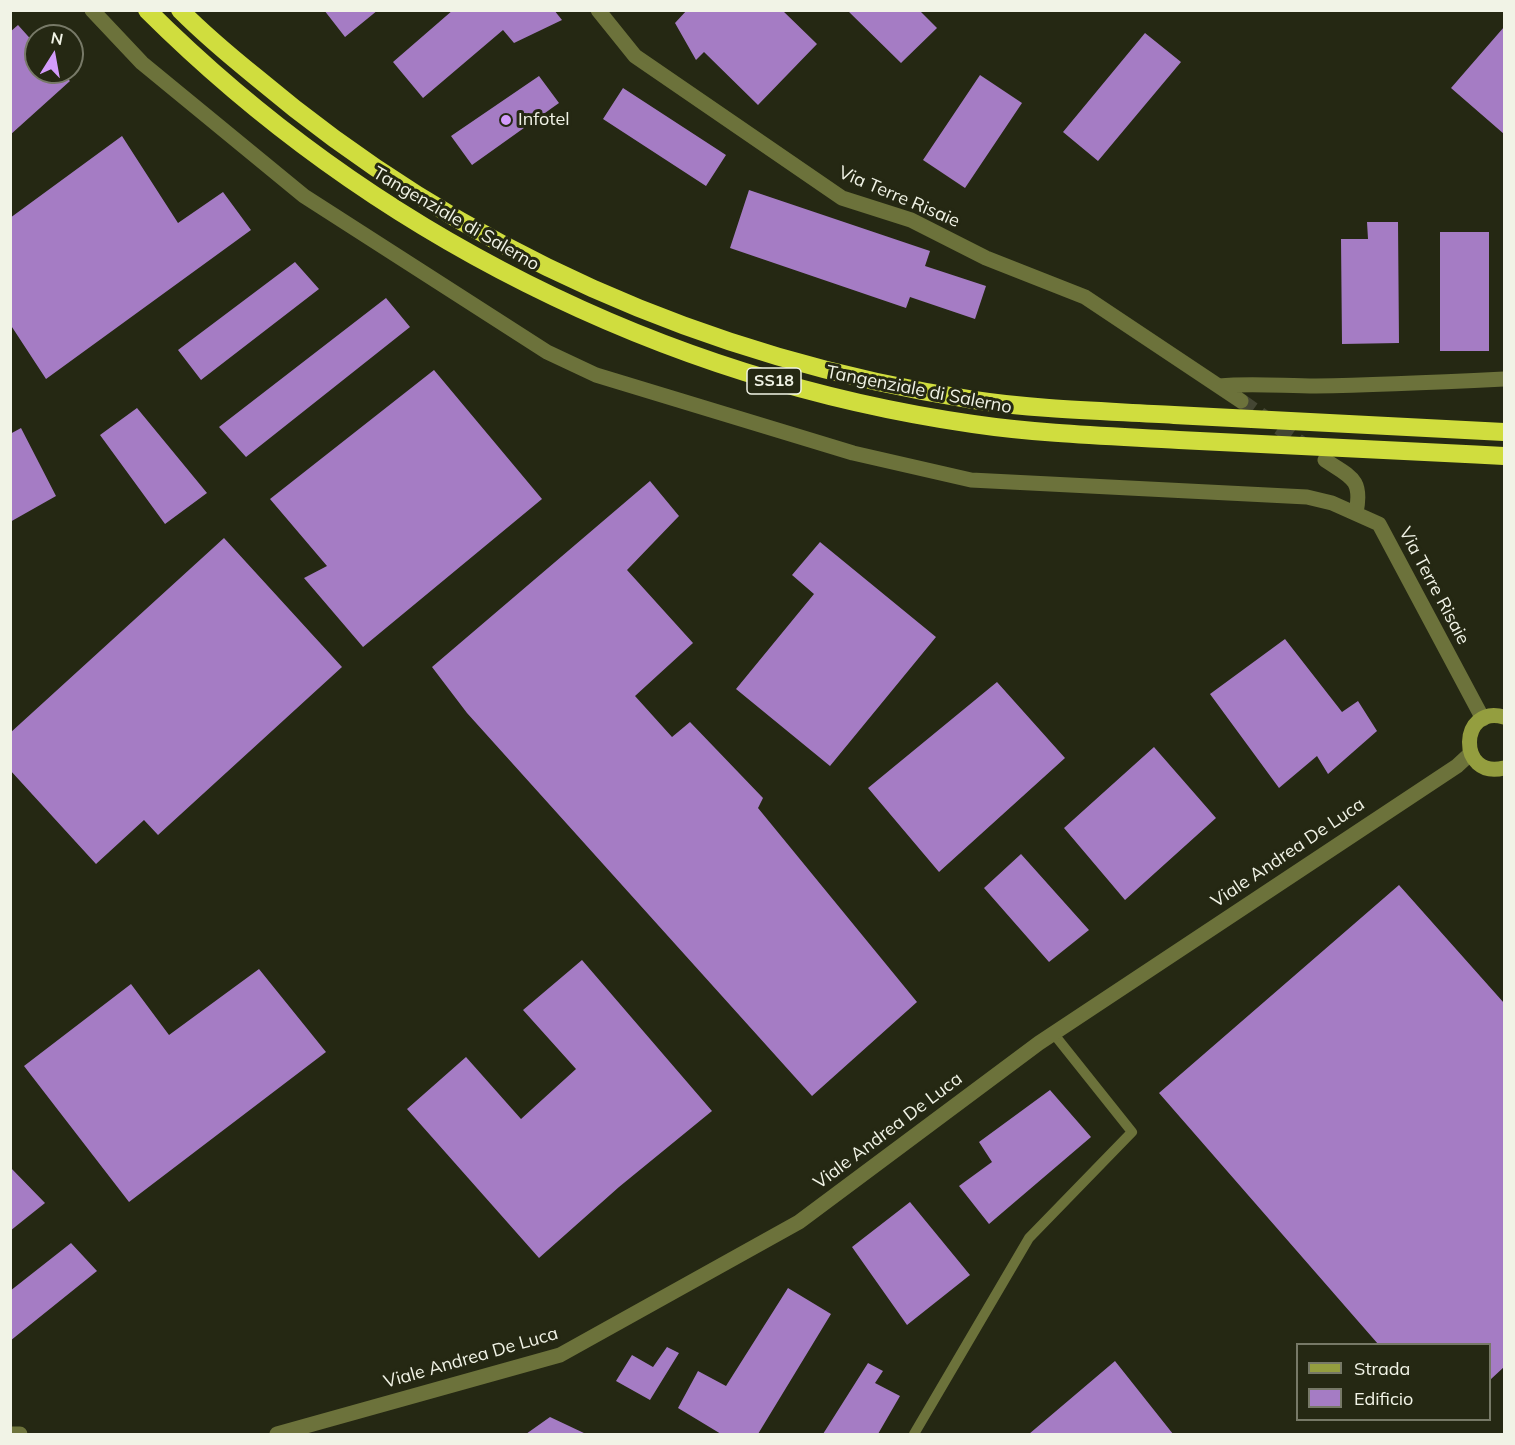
<!DOCTYPE html>
<html>
<head>
<meta charset="utf-8">
<style>
	body { margin:0 }
	#map { position:relative; width:1515px; height:1445px; overflow:hidden; background:#252813; font-family:Mulish,sans-serif }
	canvas { display:block }
	.frame { position:absolute; inset:0; border:12px solid #f1f3e6; pointer-events:none }
	.legend { position:absolute; left:1296px; top:1343px; width:195px; height:78px; box-sizing:border-box; background:#252813; border:2px solid #777967; margin:0; padding:8px 10px; list-style:none; font-size:18px; color:#f1f3e6 }
	.legend li { display:flex; align-items:center; gap:12px; height:30px }
	.legend b { width:30px; border:2px solid #777967 }
	.north { position:absolute; left:24px; top:24px; width:60px; height:60px; box-sizing:border-box; background:#252813; border:2px solid #777967; border-radius:50%; rotate:11deg; font-size:16px; font-weight:700; line-height:24px; text-align:center; color:#f1f3e6 }
	.north::after { content:''; display:block; margin:auto; width:21px; height:27px; background:#d39cfc; clip-path:polygon(50% 0,100% 100%,50% 72%,0 100%) }
</style>
</head>
<body>
<div id="map">
<canvas width="1515" height="1445"></canvas>
<div class="frame"></div>
<ul class="legend">
<li><b style="height:8px;background:#949e3f"></b>Strada</li>
<li><b style="height:16px;background:#a57cc4"></b>Edificio</li>
</ul>
<div class="north">N</div>
</div>
<script>
const g = document.querySelector('canvas').getContext('2d');
g.lineJoin = 'round';
function fill(path, color) { g.fillStyle = color; g.fill(path, 'evenodd'); }
function stroke(path, color, width, dash) { g.strokeStyle = color; g.lineWidth = width; g.lineCap = dash ? 'butt' : 'round'; g.setLineDash(dash || []); g.stroke(path); }
function write(font, color, halo, rows, align = 'center') {
  g.font = font + ' Mulish,sans-serif'; g.lineWidth = 6; g.setLineDash([]); g.textBaseline = 'middle'; g.strokeStyle = halo; g.fillStyle = color; for (const [text, x, y, turn = 0] of rows) {
    g.save(); g.translate(x, y); g.rotate((+turn || 0) * Math.PI / 180); g.textAlign = isNaN(turn) ? turn : align; if (halo) g.strokeText(text, 0, 0); g.fillText(text, 0, 0); g.restore();
  }
}
fill(new Path2D(`
	M 324,10 L 378,10 L 345,37 Z
	M 453,10 L 554,10 L 562,20 L 514,43 L 503,30 L 423,98 L 393,62 Z
	M 687,10 L 782,10 L 817,44 L 758,105 L 704,52 L 696,60 L 675,23 Z
	M 847,10 L 919,10 L 937,28 L 901,63 Z
	M 18,25 L 36,45 L 36,72 L 61,72 L 70,81 L 10,135 L 10,32 Z
	M 1504,27 L 1504,134 L 1451,88 Z
	M 1145,33 L 1181,62 L 1098,161 L 1063,132 Z
	M 980,75 L 1022,103 L 965,188 L 923,160 Z
	M 539,76 L 559,103 L 472,165 L 451,136 Z
	M 623,88 L 726,155 L 706,186 L 603,119 Z
	M 122,136 L 178,223 L 223,192 L 251,230 L 46,379 L 10,324 L 10,218 Z
	M 749,190 L 930,251 L 925,266 L 986,286 L 975,319 L 910,297 L 906,308 L 730,248 Z
	M 1367,222 L 1398,222 L 1399,343 L 1342,344 L 1341,239 L 1368,239 Z
	M 1440,232 L 1489,232 L 1489,351 L 1440,351 Z
	M 295,262 L 319,289 L 201,380 L 178,350 Z
	M 386,298 L 410,327 L 246,457 L 219,427 Z
	M 434,370 L 542,499 L 363,647 L 304,578 L 327,566 L 270,499 Z
	M 137,408 L 207,493 L 165,524 L 100,435 Z
	M 21,428 L 56,496 L 10,522 L 10,434 Z
	M 650,481 L 679,516 L 627,570 L 693,643 L 635,696 L 672,737 L 690,722 L 763,798 L 758,808 L 917,1002 L 812,1096 L 467,713 L 432,667 Z
	M 224,538 L 342,667 L 158,835 L 144,820 L 96,864 L 10,770 L 10,733 Z
	M 820,542 L 936,637 L 830,766 L 736,689 L 814,594 L 792,575 Z
	M 1285,639 L 1342,712 L 1358,701 L 1377,731 L 1328,774 L 1317,756 L 1279,788 L 1210,694 Z
	M 997,682 L 1065,758 L 939,872 L 868,788 Z
	M 1154,747 L 1216,818 L 1125,900 L 1064,828 Z
	M 1021,854 L 1089,930 L 1049,962 L 984,888 Z
	M 1399,885 L 1504,1003 L 1504,1367 L 1490,1380 L 1490,1344 L 1378,1344 L 1159,1093 Z
	M 582,960 L 712,1111 L 619,1187 L 539,1258 L 407,1109 L 466,1057 L 521,1119 L 576,1069 L 523,1010 Z
	M 259,969 L 326,1052 L 129,1202 L 24,1066 L 131,984 L 169,1035 Z
	M 1050,1090 L 1091,1137 L 989,1224 L 959,1186 L 992,1162 L 979,1142 Z
	M 10,1167 L 45,1203 L 10,1231 Z
	M 910,1202 L 970,1275 L 907,1325 L 852,1247 Z
	M 71,1243 L 97,1271 L 10,1341 L 10,1291 Z
	M 788,1288 L 831,1314 L 758,1434 L 721,1434 L 678,1408 L 698,1371 L 726,1386 Z
	M 667,1347 L 679,1353 L 650,1400 L 616,1381 L 632,1355 L 653,1367 Z
	M 1115,1361 L 1173,1434 L 1029,1434 Z
	M 868,1363 L 883,1371 L 875,1383 L 900,1396 L 878,1434 L 823,1434 Z
	M 550,1417 L 586,1434 L 526,1434 Z`), '#a57cc4');
stroke(new Path2D(`
	M 1241,401 L 1308,448`), '#444633', 15, [15, 8]);
stroke(new Path2D(`
	M 914,1434 L 1029,1238 L 1132,1132 L 1053,1033`), '#6c723b', 10);
stroke(new Path2D(`
	M 92,10 L 142,63 L 304,196 L 547,352 L 596,375 L 853,453 L 971,480 L 1307,497 L 1332,503 L 1379,524 L 1483,719
	M 598,10 L 635,56 L 842,198 L 911,220 L 986,258 L 1085,297 L 1241,401
	M 1219,386 C 1251,383 1283,386 1316,386 C 1379,385 1442,382 1504,379
	M 1325,460 C 1351,477 1363,479 1356,513
	M 10,1434 L 20,1434
	M 277,1434 L 560,1355 L 799,1222 L 1039,1043 L 1457,766 L 1471,753`), '#6c723b', 15);
stroke(new Path2D(`
	M 1504,717 C 1459,704 1457,780 1504,768`), '#949e3f', 15);
stroke(new Path2D(`
	M 147,10 C 370,232 661,379 973,424 C 1041,434 1110,436 1179,440 C 1288,446 1396,450 1504,456
	M 180,10 C 204,34 230,56 256,77 C 462,251 708,359 974,400 C 1040,410 1107,411 1174,415 C 1284,421 1394,426 1504,432`), '#d0dd3e', 18);
for (const [x, y, r, color] of [
	[506,120,6,"#d39cfc"]
]) { const dot = new Path2D(); dot.arc(x, y, r, 0, 2 * Math.PI); g.fillStyle = color; g.fill(dot); stroke(dot, '#252813', 2); }
for (const [x, y, w] of [
	[774,381,54]
]) { const box = new Path2D(); box.roundRect(x - w / 2, y - 13, w, 26, 4.5); g.fillStyle = '#252813'; g.fill(box); stroke(box, '#f1f3e6', 1.5); }
write('bold 16px', '#f1f3e6', null, [
	["SS18",774,381]
]);
write('18px', '#f1f3e6', '#252813', [
	["Infotel",518,120]
], 'left');
write('18px', '#f1f3e6', '#252813', [
	["Via Terre Risaie",899,197,23],
	["Tangenziale di Salerno",456,219,30],
	["Tangenziale di Salerno",919,390,11],
	["Via Terre Risaie",1434,586,62],
	["Viale Andrea De Luca",1288,853,-34],
	["Viale Andrea De Luca",888,1131,-37],
	["Viale Andrea De Luca",471,1358,-16]
]);
</script>
</body>
</html>
